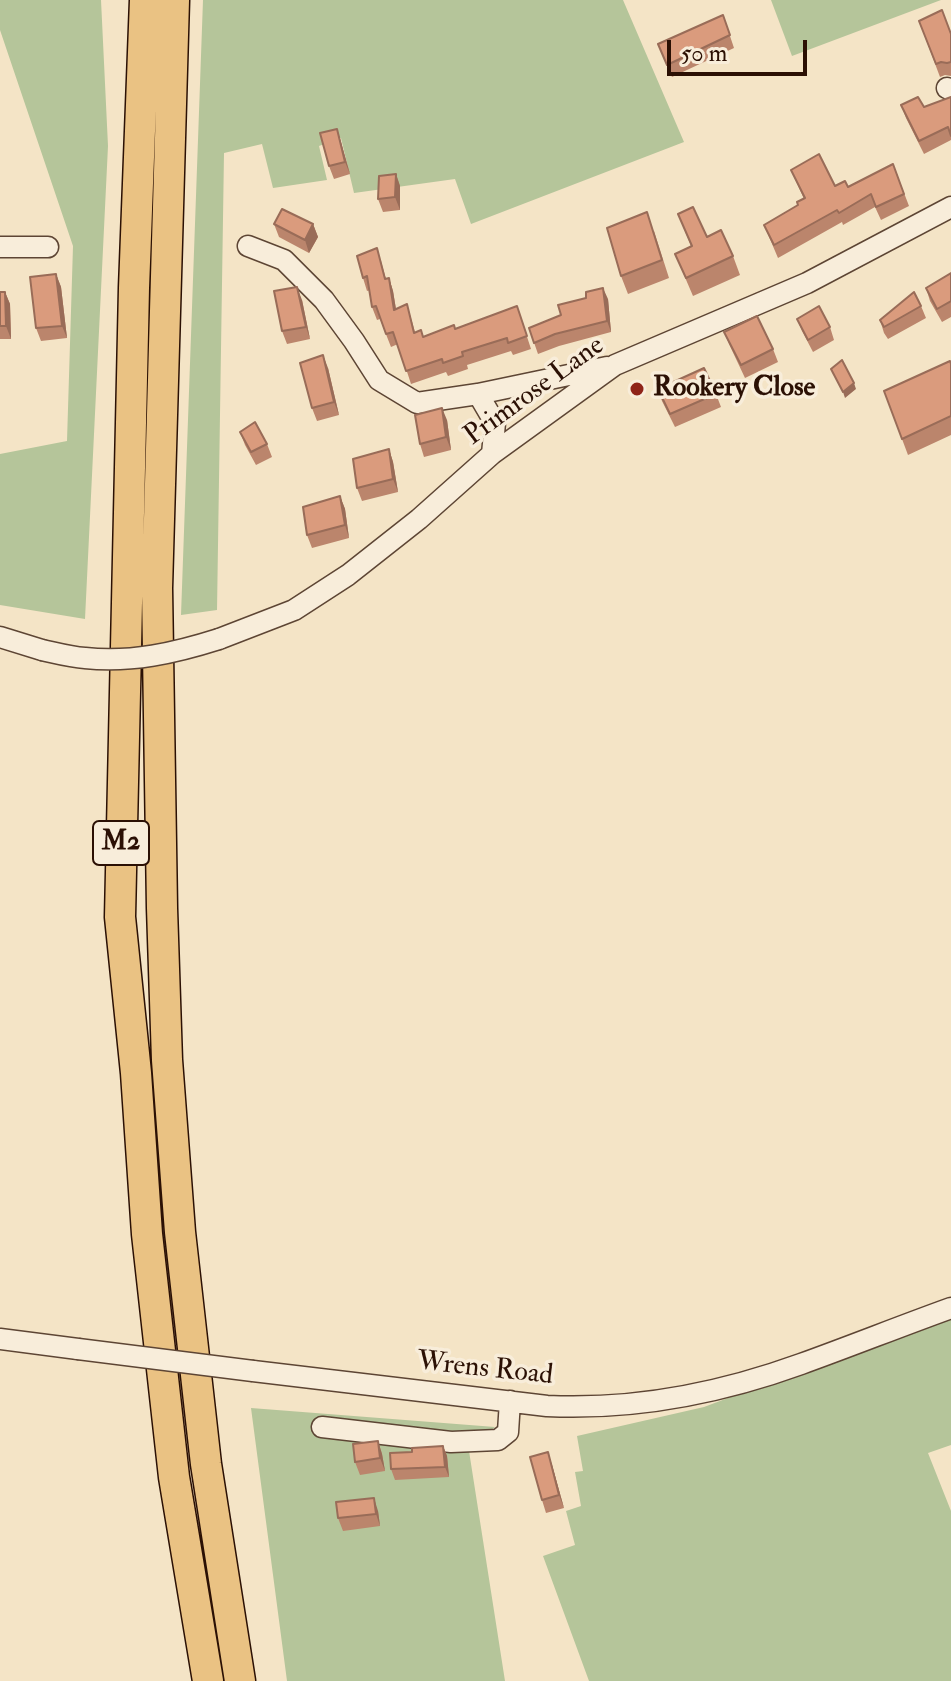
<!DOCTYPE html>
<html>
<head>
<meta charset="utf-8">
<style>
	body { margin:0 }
	#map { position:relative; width:951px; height:1681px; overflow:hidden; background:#f4e4c6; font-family:"IM FELL Double Pica",serif }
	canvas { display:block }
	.scale { position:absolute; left:667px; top:40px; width:140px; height:36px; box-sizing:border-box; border:4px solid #2b1004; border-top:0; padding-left:10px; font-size:24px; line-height:28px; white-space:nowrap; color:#2b1004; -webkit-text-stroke:6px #f8edda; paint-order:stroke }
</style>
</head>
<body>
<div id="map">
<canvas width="951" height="1681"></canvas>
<div class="scale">50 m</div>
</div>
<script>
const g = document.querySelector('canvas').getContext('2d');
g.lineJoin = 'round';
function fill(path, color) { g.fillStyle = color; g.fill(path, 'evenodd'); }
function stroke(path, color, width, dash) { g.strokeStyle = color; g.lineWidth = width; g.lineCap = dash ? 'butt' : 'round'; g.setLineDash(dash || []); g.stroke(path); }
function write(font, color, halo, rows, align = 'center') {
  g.font = font + ' "IM FELL Double Pica",serif'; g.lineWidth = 7; g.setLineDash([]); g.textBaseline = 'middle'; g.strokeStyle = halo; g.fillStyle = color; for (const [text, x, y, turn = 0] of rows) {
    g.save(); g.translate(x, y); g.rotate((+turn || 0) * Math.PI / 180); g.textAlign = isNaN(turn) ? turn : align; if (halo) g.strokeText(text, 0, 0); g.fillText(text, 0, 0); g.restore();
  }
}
fill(new Path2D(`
	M 0,0 L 101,0 L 108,146 L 85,619 L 0,605 L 0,454 L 67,441 L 73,246 L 0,30 Z
	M 203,0 L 623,0 L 684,142 L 471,224 L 455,179 L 354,193 L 341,138 L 319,146 L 327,180 L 273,188 L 262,144 L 224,153 L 217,610 L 181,615 Z
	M 771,0 L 941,0 L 792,56 Z
	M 951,1318 L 951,1445 L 928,1453 L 951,1511 L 951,1681 L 589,1681 L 543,1556 L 575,1545 L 566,1511 L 581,1506 L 575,1472 L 583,1471 L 577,1436 L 704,1407 L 880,1341 Z
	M 251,1408 L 495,1427 L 469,1451 L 505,1681 L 287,1681 Z`), '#b5c59a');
const minor = new Path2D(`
	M 947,88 L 951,90
	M 248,246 L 284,260 L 324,300 L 354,341 L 379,380 L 417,403 L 478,394 L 607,367
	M 0,247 L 48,247
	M 478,394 L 495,423 L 492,454
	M 0,637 L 42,650
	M 219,639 L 294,610 L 348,575 L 419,519 L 492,454 L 615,365 L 807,283 L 951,207
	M 0,1339 L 78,1349
	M 253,1371 L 547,1406 C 633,1410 721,1393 801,1364 C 851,1346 901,1326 951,1308
	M 322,1427 L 451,1442 L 498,1440 L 508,1432 L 510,1401`);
const highway = new Path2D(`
	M 145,0 L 134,288 L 120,917 L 136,1073 L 147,1234 L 174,1477 L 208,1681
	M 174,0 L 157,588 L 162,908 L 167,1060 L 180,1232 L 206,1464 L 240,1681`);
stroke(minor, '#5d4534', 23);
stroke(highway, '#2b1004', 33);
stroke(minor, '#f8edda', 20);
stroke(highway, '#eac283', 30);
const minorBridge = new Path2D(`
	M 42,650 C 56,653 70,657 85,658 C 131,663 175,653 219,639
	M 78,1349 L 253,1371`);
stroke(minorBridge, '#5d4534', 23, []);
stroke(minorBridge, '#f8edda', 20);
fill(new Path2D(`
	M 723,15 L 734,48 L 672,77 L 658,44 Z
	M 919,21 L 951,34 L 951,76 L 945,75 L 940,77 Z
	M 951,97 L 951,140 L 924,154 L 906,118 L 901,105 L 924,107 Z
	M 337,129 L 350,174 L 334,179 L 329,166 Z
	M 893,164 L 909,206 L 881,220 L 875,207 L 843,225 L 842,222 L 778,258 L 764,225 L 798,205 L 804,199 L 791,170 L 835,186 L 848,187 Z
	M 396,174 L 400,186 L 400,210 L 383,212 L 378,199 Z
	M 678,214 L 707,237 L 733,256 L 740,275 L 693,296 L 675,254 L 691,246 Z
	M 274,224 L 313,224 L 318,237 L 309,253 L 279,237 Z
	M 654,231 L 669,278 L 628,294 L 621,276 Z
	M 381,261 L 386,279 L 389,278 L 393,291 L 396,309 L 407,304 L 415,332 L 424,337 L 455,329 L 517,306 L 531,349 L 513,355 L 511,351 L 467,365 L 468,369 L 448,376 L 446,372 L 411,384 L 398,344 L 391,347 L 380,319 L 377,320 L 372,307 L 370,290 L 367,291 L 363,278 Z
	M 951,273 L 951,317 L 942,322 L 930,301 L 926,288 Z
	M 56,274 L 61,287 L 67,338 L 41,341 L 36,328 Z
	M 0,292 L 5,292 L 10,304 L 11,339 L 0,339 Z
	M 608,299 L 611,332 L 559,346 L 538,354 L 529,328 Z
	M 302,300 L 310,339 L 287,344 L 282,331 Z
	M 921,306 L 926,318 L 888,339 L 884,333 L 880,320 Z
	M 797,319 L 830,327 L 834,340 L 813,352 L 802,331 Z
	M 724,332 L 773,349 L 778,362 L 745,378 L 729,344 Z
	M 951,364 L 951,435 L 908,455 L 884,391 Z
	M 328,368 L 339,415 L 317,421 L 312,408 Z
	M 658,389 L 716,394 L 721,407 L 675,427 L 662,401 Z
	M 447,420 L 451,450 L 424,457 L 420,444 Z
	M 240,432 L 267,444 L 272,457 L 256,465 L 245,445 Z
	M 389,449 L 393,462 L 398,492 L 362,501 L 357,488 Z
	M 340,496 L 345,509 L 349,538 L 312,548 L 307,535 Z
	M 378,1441 L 382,1454 L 385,1471 L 360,1475 L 355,1462 Z
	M 443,1446 L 447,1456 L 449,1477 L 395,1480 L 391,1469 L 412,1452 Z
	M 552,1465 L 564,1508 L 546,1513 L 542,1500 Z
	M 378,1511 L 380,1526 L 343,1531 L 338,1518 Z`), '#bb856c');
fill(new Path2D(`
	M 337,129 L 341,142 L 350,174 L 345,162 Z
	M 396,174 L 400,186 L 400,210 L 395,197 Z
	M 313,224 L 318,237 L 309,253 L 305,240 Z
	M 56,274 L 61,287 L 67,338 L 62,326 Z
	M 389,278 L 393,291 L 398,322 L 394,310 Z
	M 297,287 L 302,300 L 310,339 L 306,327 Z
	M 603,288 L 608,299 L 611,332 L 607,321 Z
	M 5,292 L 10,304 L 11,339 L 6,326 Z
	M 323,355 L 328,368 L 339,415 L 334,402 Z
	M 854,383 L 856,389 L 845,398 L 843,392 Z
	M 442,408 L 447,420 L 451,450 L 446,437 Z
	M 389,449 L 393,462 L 398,492 L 393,479 Z
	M 340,496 L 345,509 L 349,538 L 345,525 Z
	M 378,1441 L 382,1454 L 385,1471 L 380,1458 Z
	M 443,1446 L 447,1456 L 449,1477 L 445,1467 Z
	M 548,1452 L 552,1465 L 564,1508 L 559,1495 Z
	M 374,1498 L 378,1511 L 380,1526 L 376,1514 Z`), '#996c58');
const building = new Path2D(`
	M 942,10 L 951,34 L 951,62 L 947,63 L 941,62 L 936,64 L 919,21 Z
	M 723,15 L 730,35 L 667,65 L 658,44 Z
	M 918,97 L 924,107 L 951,97 L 951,136 L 948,127 L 919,141 L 901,105 Z
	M 337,129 L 345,162 L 329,166 L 320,133 Z
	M 819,154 L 835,186 L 845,181 L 848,187 L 893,164 L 904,194 L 876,207 L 871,194 L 839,213 L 837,210 L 774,245 L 764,225 L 798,205 L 797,202 L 805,198 L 791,170 Z
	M 396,174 L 395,197 L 378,199 L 379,176 Z
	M 693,207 L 707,237 L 721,230 L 733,256 L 686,278 L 675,254 L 692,246 L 678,214 Z
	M 282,209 L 313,224 L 305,240 L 274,224 Z
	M 647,212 L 662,260 L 621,276 L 607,228 Z
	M 377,248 L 385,279 L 389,278 L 394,310 L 407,304 L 414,333 L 421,330 L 423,337 L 454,325 L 455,329 L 517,306 L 527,336 L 508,343 L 507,338 L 462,352 L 463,356 L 443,363 L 442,359 L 406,371 L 393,332 L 386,334 L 376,306 L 372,307 L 367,276 L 363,278 L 357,256 Z
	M 951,273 L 951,301 L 937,309 L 926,288 Z
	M 56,274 L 62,326 L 36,328 L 30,277 Z
	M 297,287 L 306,327 L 282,331 L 274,291 Z
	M 603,288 L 607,321 L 555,334 L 534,343 L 529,328 L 561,315 L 558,305 L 586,298 L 586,292 Z
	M 0,292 L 5,292 L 6,326 L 0,326 Z
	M 914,292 L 921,306 L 884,327 L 880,320 Z
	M 819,306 L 830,327 L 808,340 L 797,319 Z
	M 757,316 L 773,349 L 741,365 L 724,332 Z
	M 323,355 L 334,402 L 312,408 L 300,363 Z
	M 842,360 L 854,383 L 843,392 L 831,369 Z
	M 950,361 L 951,364 L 951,416 L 902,439 L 884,391 Z
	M 704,368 L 716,394 L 670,414 L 658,389 Z
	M 442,408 L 446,437 L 420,444 L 415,415 Z
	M 255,422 L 267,444 L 251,452 L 240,432 Z
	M 389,449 L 393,479 L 357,488 L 353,459 Z
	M 340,496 L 345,525 L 307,535 L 303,507 Z
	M 378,1441 L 380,1458 L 355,1462 L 353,1444 Z
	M 443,1446 L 445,1467 L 391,1469 L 390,1453 L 412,1452 L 412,1448 Z
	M 548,1452 L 559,1495 L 542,1500 L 530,1457 Z
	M 374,1498 L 376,1514 L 338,1518 L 336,1502 Z`);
fill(building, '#da9b7d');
stroke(building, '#996c58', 2);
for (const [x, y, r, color] of [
	[637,389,8,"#8f2418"]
]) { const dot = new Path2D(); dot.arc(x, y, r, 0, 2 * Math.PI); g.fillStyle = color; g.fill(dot); stroke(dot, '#f8edda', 3); }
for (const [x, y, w] of [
	[121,843,56]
]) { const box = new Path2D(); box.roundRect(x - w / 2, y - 22, w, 44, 6); g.fillStyle = '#f8edda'; g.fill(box); stroke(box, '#2b1004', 2); }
write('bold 26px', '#2b1004', null, [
	["M2",121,843]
]);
write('bold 28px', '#2b1004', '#f8edda', [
	["Rookery Close",653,389]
], 'left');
write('28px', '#2b1004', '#f8edda', [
	["Primrose Lane",535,392,-36],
	["Wrens Road",485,1370,6]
]);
</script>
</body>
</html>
